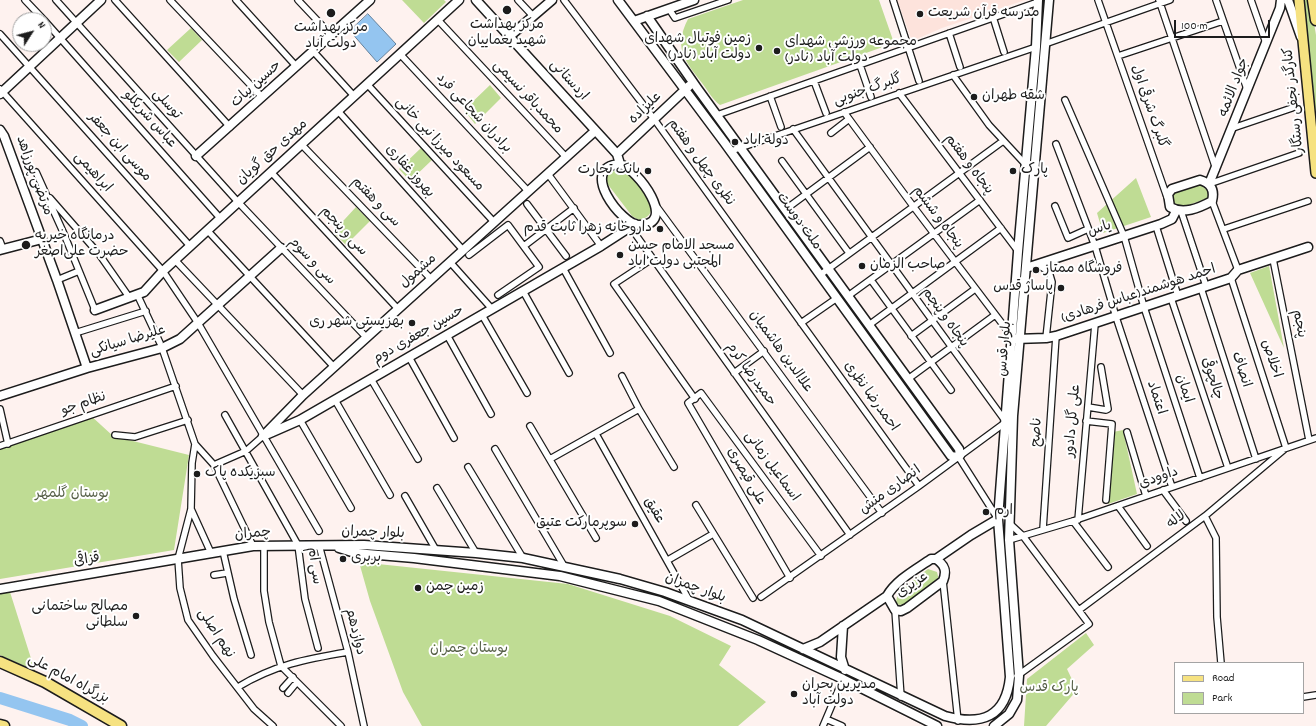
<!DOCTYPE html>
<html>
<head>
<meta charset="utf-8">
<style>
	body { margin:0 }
	#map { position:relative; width:1316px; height:726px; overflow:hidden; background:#fef2ef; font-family:Dekko,sans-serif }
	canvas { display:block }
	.legend { position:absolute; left:1174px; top:662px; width:130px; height:52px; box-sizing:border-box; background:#fff; border:1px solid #a4a4a4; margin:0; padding:5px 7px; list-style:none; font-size:12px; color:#1c1c1c }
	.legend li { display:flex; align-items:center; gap:8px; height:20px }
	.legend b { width:20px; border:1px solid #a4a4a4 }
	.north { position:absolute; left:12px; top:12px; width:40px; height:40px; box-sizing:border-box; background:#fff; border:1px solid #a4a4a4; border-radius:50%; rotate:54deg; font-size:11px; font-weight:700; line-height:16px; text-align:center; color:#1c1c1c }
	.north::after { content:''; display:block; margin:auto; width:14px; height:18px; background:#1c1c1c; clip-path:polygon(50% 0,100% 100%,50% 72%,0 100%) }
	.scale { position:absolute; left:1174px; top:20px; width:96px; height:18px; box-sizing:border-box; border:2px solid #1c1c1c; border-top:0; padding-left:5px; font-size:12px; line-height:14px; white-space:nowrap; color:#1c1c1c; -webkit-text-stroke:3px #fff; paint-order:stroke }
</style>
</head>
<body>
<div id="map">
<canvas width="1316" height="726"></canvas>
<ul class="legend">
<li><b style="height:5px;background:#f6e281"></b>Road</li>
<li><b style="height:11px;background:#bfdc94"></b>Park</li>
</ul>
<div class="north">N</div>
<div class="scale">100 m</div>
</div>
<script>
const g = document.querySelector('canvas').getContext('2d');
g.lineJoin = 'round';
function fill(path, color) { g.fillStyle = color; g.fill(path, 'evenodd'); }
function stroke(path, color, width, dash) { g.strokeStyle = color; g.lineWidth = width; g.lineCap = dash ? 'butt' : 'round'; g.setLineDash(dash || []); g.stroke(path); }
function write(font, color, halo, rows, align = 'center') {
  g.font = font + ' Dekko,"Playpen Sans Arabic",sans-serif'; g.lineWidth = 4; g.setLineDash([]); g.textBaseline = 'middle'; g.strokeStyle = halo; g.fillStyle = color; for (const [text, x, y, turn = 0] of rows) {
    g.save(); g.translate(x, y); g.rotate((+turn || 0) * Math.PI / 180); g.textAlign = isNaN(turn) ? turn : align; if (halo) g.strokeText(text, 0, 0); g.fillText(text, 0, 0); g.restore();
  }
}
fill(new Path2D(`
	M 897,0 L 1025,0 L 942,28 L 912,41 Z`), '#fde3dc');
fill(new Path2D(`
	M 402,0 L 444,0 L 446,2 L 424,23 Z
	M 743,0 L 879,0 L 894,43 L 720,105 C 713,100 708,91 702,83 C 685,61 673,48 688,19 Z
	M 1303,0 L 1310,0 L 1316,35 L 1316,117 Z
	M 191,28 L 202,40 L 179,62 L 167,50 Z
	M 490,85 L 501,98 L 475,124 L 464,110 Z
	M 421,148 L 432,160 L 410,181 L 399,169 Z
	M 614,169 C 631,169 642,191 651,204 C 653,213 648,218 639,220 L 632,216 L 606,182 L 606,177 Z
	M 1136,178 L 1151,217 L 1103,233 L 1097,213 Z
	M 1198,184 L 1201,185 L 1208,191 L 1208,198 L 1183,207 L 1172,202 L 1172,197 L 1175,192 Z
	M 356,207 L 370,221 L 346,245 L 333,232 Z
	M 1269,266 L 1284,348 L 1250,273 Z
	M 89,414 L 113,436 L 189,455 L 174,550 L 0,579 L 0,446 Z
	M 1123,430 L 1137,494 L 1108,504 L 1113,432 Z
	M 359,562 L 568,584 L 670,616 L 731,646 L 719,665 L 766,702 L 738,726 L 422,726 L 403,692 L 370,601 Z
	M 928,569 L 937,572 L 939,580 L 906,604 L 899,605 L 896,602 L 898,592 Z
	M 10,592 L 35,671 L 0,655 L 0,593 Z
	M 1086,633 L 1094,645 L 1067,669 L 1077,690 L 1046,726 L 1024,726 L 1027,679 Z`), '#bfdc94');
const water = new Path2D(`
	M 368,14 L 396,44 L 377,62 L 350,31 Z`);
fill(water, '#94c5f0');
stroke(water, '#64819b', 1);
stroke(new Path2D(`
	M 0,698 L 70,720 L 82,726`), '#94c5f0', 12);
const street = new Path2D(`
	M 25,0 L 44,20
	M 56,0 L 238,202 L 366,337
	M 115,0 L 230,127
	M 170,0 L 262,97
	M 236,0 L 296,66
	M 298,0 L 331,35
	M 518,0 L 533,16
	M 564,0 L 654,119 L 919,486
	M 893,0 L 919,81
	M 1098,0 L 1167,197
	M 1159,0 L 1216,169
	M 1216,0 L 1247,89
	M 1251,0 L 1266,43
	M 669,9 L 675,18 L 728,0
	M 993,17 L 1004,52
	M 44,20 L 220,218
	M 438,20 L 566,157
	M 949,33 L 960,67
	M 0,34 L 190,246
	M 1045,44 L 1170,0
	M 313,51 L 354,96
	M 400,54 L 528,191
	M 1118,56 L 1223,21
	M 860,65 L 871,97
	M 953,75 L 989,125 L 1027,166
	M 814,81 L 826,113
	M 367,84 L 494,222
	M 0,89 L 163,271 L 198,323 L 319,531
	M 899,93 L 1018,251
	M 770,96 L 781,127
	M 1065,100 L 1124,236 L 1144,307 L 1200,478
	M 338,111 L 463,250
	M 844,112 L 913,206 L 1013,338
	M 717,115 L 1038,2
	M 1233,128 L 1292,108
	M 831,133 L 849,119
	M 301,144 L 431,279
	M 1056,144 L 1095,246 L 1116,317 L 1172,487
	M 731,151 L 1036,47
	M 782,161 L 849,253
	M 36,172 L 64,234 L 95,310
	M 271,172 L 398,309
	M 548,174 L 601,246
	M 1209,184 L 1299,153
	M 50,198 L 99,254 L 129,297
	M 1212,201 L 1238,270
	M 527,204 L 566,256
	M 1055,206 L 1068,238 L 1088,229
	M 657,207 L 882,513
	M 786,209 L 870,147
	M 1181,211 L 1206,286
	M 1156,226 L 1178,296
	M 631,228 L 850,535
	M 1224,229 L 1308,201
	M 207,230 L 334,367
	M 0,241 L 3,249
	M 524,246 L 574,208
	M 469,255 L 508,225 L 539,267 L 498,295
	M 652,259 L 614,284 L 695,399
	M 1273,259 L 1309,440
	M 175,260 L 303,395
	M 450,262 L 492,309
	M 1037,264 L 1049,272 L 1052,282 L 1046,338
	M 563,268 L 610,353
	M 820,275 L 1003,141
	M 57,280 L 79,271
	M 871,280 L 951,390
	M 1201,288 L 1256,459
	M 523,291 L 569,373
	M 137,294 L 160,343
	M 848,296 L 980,200
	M 1171,298 L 1228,468
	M 482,315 L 527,393
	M 801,323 L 837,298
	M 869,325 L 1001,228
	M 75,333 L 146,311
	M 447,335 L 491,414
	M 911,336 L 975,289
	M 162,348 L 195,444 L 214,465 L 253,546
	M 409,357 L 454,438
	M 734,373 L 764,351
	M 622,376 L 639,409 L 674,467
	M 371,379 L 418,459
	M 908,379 L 995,315
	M 335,400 L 390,495
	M 1088,407 L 1106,410 L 1108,409 L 1101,367
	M 0,409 L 8,444
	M 225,415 L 298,545 L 305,599 L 318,648
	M 300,420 L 351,508
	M 1086,421 L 1112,424 L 1106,500
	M 530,426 L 596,538
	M 1127,432 L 1146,496
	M 596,434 L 689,600
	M 115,435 L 135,437 L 188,420
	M 195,444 L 192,463 L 191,509 L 178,559 L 180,588 L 188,620 L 213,656 L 254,709 L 273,726
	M 0,446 L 176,386
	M 495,449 L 564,566
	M 958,456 L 998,519
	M 550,459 L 639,409
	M 214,465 L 246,451 L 263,436
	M 468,467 L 523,558
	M 437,488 L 476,553
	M 1163,490 L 1186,521
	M 405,496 L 436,550
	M 696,505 L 753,598
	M 1118,506 L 1147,546
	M 191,509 L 211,553
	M 1205,516 L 1216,538 L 1217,617 L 1221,663
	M 1078,520 L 1095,324
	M 1073,521 L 1108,567
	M 1009,523 L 1023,536 L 1089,624 L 1017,676
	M 1043,529 L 1056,336
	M 1009,540 L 1073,521 L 1316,438
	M 319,545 L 348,652 L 364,726
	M 264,546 L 264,591 L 269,622 L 281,666 L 341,726
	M 223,551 L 234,599 L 251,655
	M 668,560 L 713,534
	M 214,575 L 227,573
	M 790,578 L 688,403 L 701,393 L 821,556
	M 943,581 L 958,721
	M 761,597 L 919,486 L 1006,422 L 793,129
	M 895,610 L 901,697
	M 1079,610 L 1205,516 L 1286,448 L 1231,278
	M 238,687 C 274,665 306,659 348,652
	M 283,688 L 293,677
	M 288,693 L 297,682
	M 1303,697 L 1316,695
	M 826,719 L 842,726
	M 823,726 L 843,679`);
const secondary = new Path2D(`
	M 476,0 L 617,154 L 620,164
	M 618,0 L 724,142 L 951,456 L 957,457
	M 1288,0 L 1301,37
	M 647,16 L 697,88 L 959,449 L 960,455
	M 634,21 L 694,0
	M 510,36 L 552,0
	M 0,94 L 101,0
	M 0,130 L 4,136 L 57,280 L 87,368
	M 617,154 L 689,86
	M 196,156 L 370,0
	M 620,164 C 638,169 679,225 639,225 C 622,225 577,167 620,164 Z
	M 1200,180 C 1210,183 1215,189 1212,201 C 1199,208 1183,215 1170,207 L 1168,194 L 1172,189 Z
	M 1209,184 L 1280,8 L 1281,0
	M 0,250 L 42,239
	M 1026,268 L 1161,224 L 1172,219 L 1176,211
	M 95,310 L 144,292 L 163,271 L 459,0
	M 1015,339 L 1046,338 L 1056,336 L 1231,278 L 1238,270 L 1308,247
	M 0,396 L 87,368 L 162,348 L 180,339 L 281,248
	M 268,434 L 300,420 L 601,246 L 635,224
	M 263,436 L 303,395 L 595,131
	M 339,548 L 355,553 L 414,558 L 560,576 L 659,601 L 758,640 L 843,679 L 937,726
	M 936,559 L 971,535 L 998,519
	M 0,589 L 253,546 L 364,545 L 476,553 L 523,558 L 620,579 L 665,592 L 742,620 L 945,716 C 982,726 1006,717 1010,677 L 998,519 L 1018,252 L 1036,47 L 1038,0
	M 843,626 L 841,657 L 845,670
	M 803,649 L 820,642 L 887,596 C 896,580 915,570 931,559 L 936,559 C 945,565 947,571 943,581 L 907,608 L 901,611 L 895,610 L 887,596
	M 994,726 L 1009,714 L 1017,700 L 1019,676 L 1009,540 L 1013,416 L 1049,0`);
const primary = new Path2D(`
	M 1299,0 L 1316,173`);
const highway = new Path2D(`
	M 1313,0 L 1316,20
	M 0,662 L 45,682 L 121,726
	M 0,725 L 4,726`);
stroke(street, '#1c1c1c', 8);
stroke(secondary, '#1c1c1c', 11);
stroke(primary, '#1c1c1c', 12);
stroke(highway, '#1c1c1c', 13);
stroke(street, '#fff', 5.5);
stroke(secondary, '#fff', 8);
stroke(primary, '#f6e281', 9);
stroke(highway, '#f6e281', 10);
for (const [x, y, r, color] of [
	[507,10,5,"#1c1c1c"],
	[331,13,5,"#1c1c1c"],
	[920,14,4,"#1c1c1c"],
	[759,48,4,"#1c1c1c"],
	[777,51,4,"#1c1c1c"],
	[974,97,4,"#1c1c1c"],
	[735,142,4,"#1c1c1c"],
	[648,171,4,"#1c1c1c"],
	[1013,171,4,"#1c1c1c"],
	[660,229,4,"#1c1c1c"],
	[26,245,5,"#1c1c1c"],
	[620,255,4,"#1c1c1c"],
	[862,266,4,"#1c1c1c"],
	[1036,270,4,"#1c1c1c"],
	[1061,288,4,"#1c1c1c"],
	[412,323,4,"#1c1c1c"],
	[197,474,4,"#1c1c1c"],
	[986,512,4,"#1c1c1c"],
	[635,524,4,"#1c1c1c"],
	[343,559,4,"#1c1c1c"],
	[418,588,4,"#1c1c1c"],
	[136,616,4,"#1c1c1c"],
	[794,694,4,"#1c1c1c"]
]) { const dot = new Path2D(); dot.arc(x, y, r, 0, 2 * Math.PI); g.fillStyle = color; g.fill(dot); stroke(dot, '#fff', 1.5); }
write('14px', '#1c1c1c', '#fff', [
	["مدرسه قرآن شریعت",928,14],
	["مرکز بهداشت",507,26,"center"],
	["شهید یغماییان",507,42,"center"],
	["مرکز بهداشت",331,29,"center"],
	["دولت آباد",331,45,"center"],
	["زمین فوتبال شهدای",751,40,"right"],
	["دولت آباد (نادر)",751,56,"right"],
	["مجموعه ورزشی شهدای",785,43],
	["دولت آباد (نادر)",785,59],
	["شقه طهران",982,97],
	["دولة اباد",743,142],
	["بانک تجارت",640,171,"right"],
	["پارک",1021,171],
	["داروخانه زهرا ثابت قدم",652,229,"right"],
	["درمانگاه خیریه",35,237],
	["حضرت علی‌اصغر",35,253],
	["مسجد الامام حسن",628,247],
	["المجتبى دولت اباد",628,263],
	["صاحب الزمان",870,266],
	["فروشگاه ممتاز",1044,270],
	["پاساژ قدس",1053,288,"right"],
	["بهزیستی شهر ری",404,323,"right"],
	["سبزیکده پاک",205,474],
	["ارم",994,512],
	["سوپرمارکت عتیق",627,524,"right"],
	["بربری",351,559],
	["زمین چمن",426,588],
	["مصالح ساختمانی",128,608,"right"],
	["سلطانی",128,624,"right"],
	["مدیرین بحران",802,686],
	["دولت آباد",802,702]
], 'left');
write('14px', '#1c1c1c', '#fff', [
	["اردستانی",568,81,48],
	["حسین بیات",257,85,-42],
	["جواد الائمه",1235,88,-69],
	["گلبرگ جنوبی",868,91,-19],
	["محمدباقر نسیمی",527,98,47],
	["کنارگذر نجفی رستگار",1295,100,-96],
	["توسلی",166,105,48],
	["گلبرگ شرقی اول",1148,107,71],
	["علیزاده",646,109,-44],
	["برادران شجاعی فرد",473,114,47],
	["عباس شریکلو",149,120,48],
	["مسعود میرزا نبی خانی",439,145,47],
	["موسی ابن جعفر",119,148,48],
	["مهدی حق گویان",273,153,-42],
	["نظری چهل و هفتم",700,163,54],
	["پنجاه و هفتم",968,165,53],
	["بهروز غفاری",409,172,48],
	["ابراهیمی",92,173,48],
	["مرتضی پورزاهد",33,176,70],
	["سی و هفتم",375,203,46],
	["پنجاه و ششم",937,218,53],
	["ملت دوست",798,222,54],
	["یاس",1100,230,-18],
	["سی و پنجم",343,232,47],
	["سی و سوم",311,262,46],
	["مشمول",419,272,-42],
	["احمد هوشمند(عباس فرهادی)",1139,295,-18],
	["پنجاه و پنجم",944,318,54],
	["پنجم",1298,324,79],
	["حسین جعفری دوم",419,336,-30],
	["علیرضا سیانکی",128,342,-17],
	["بلوار قدس",1006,349,-85],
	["علاالدین هاشمیان",780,352,54],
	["اخلاص",1270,359,72],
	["انصاف",1240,370,72],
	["حمیدرضا کرم",750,375,54],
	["چالچوقی",1211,379,72],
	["ایمان",1183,389,72],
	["احمدرضا نظری",870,397,54],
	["اعتماد",1155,398,72],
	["نظام جو",84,405,-19],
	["علی گل دادور",1074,421,-85],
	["ناصح",1038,432,-86],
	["اسماعیل زمانی",771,467,54],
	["علی قیصری",745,477,60],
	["داوودی",1159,479,-19],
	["انصاری منش",891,491,-36],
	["عقیق",653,511,60],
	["لاله",1177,521,-36],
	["بلوار چمران",373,534,2],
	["چمران",253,535,-5],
	["قزاقی",87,561,-10],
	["سی ام",313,566,82],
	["عزیزی",913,586,-35],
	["بلوار چمران",695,589,20],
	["دوازدهم",354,632,76],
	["نهم اصلی",215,634,57],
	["بزرگراه امام علی",68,680,28]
]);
write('14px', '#555f46', '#fff', [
	["بوستان گلمهر",72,495],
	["بوستان چمران",469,650],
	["پارک قدس",1049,689]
]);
</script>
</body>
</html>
